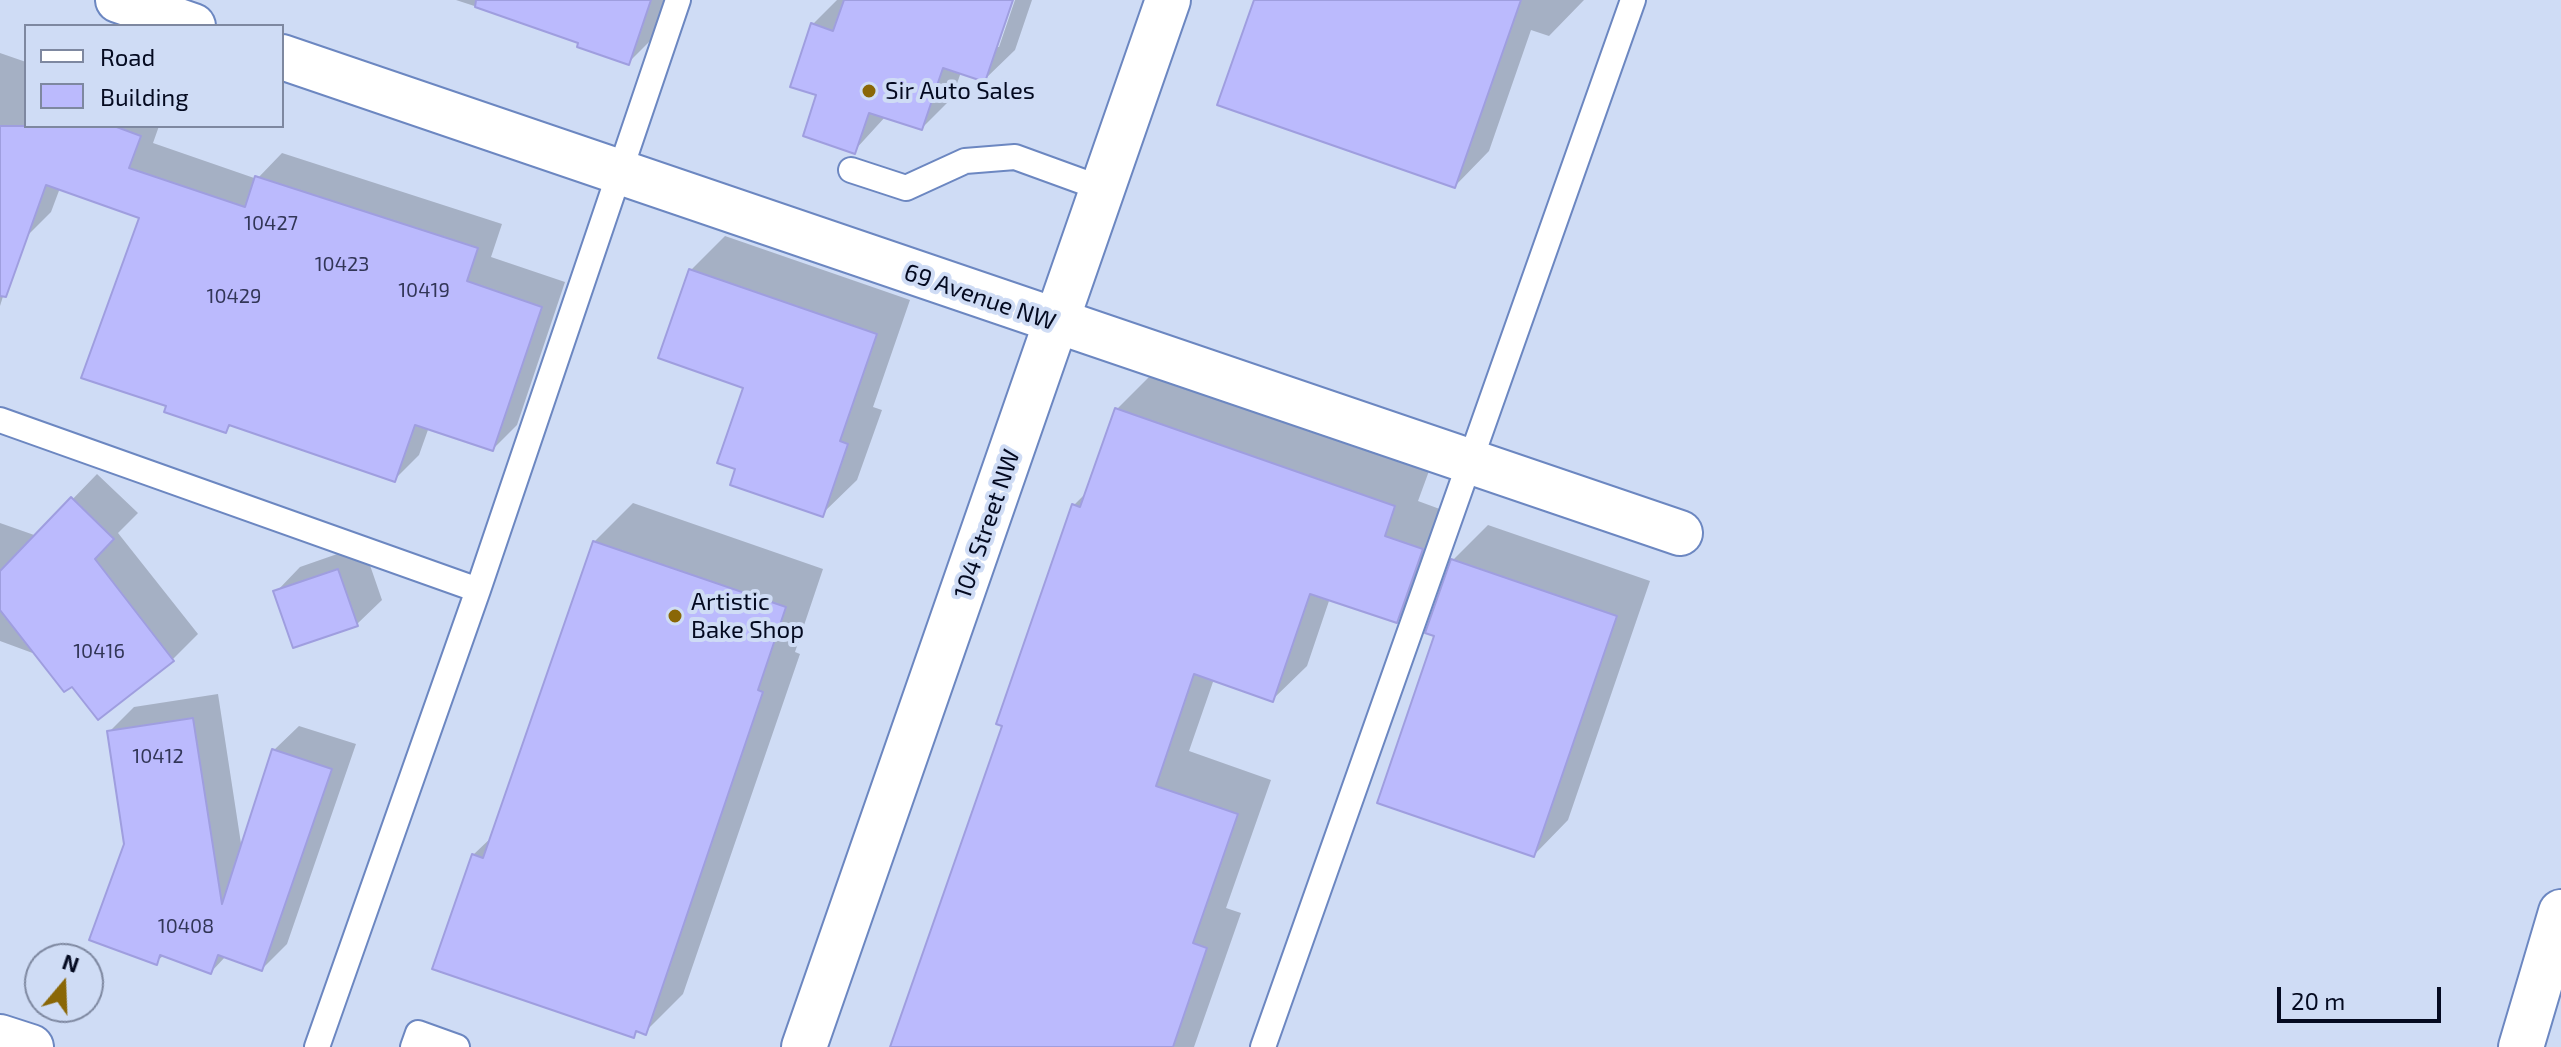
<!DOCTYPE html>
<html>
<head>
<meta charset="utf-8">
<style>
	body { margin:0 }
	#map { position:relative; width:2561px; height:1047px; overflow:hidden; background:#cfdcf5; font-family:"Exo 2",sans-serif }
	canvas { display:block }
	.legend { position:absolute; left:24px; top:24px; width:260px; height:104px; box-sizing:border-box; background:#cfdcf5; border:2px solid #7e88a0; margin:0; padding:10px 14px; list-style:none; font-size:24px; color:#040a20 }
	.legend li { display:flex; align-items:center; gap:16px; height:40px }
	.legend b { width:40px; border:2px solid #7e88a0 }
	.north { position:absolute; left:24px; top:943px; width:80px; height:80px; box-sizing:border-box; background:#cfdcf5; border:2px solid #7e88a0; border-radius:50%; rotate:19deg; font-size:22px; font-weight:700; line-height:32px; text-align:center; color:#040a20 }
	.north::after { content:''; display:block; margin:auto; width:28px; height:36px; background:#8a6706; clip-path:polygon(50% 0,100% 100%,50% 72%,0 100%) }
	.scale { position:absolute; left:2277px; top:987px; width:164px; height:36px; box-sizing:border-box; border:4px solid #040a20; border-top:0; padding-left:10px; font-size:24px; line-height:28px; white-space:nowrap; color:#040a20; -webkit-text-stroke:6px #cfdcf5; paint-order:stroke }
</style>
</head>
<body>
<div id="map">
<canvas width="2561" height="1047"></canvas>
<ul class="legend">
<li><b style="height:10px;background:#fff"></b>Road</li>
<li><b style="height:22px;background:#bbbafd"></b>Building</li>
</ul>
<div class="north">N</div>
<div class="scale">20 m</div>
</div>
<script>
const g = document.querySelector('canvas').getContext('2d');
g.lineJoin = 'round';
function fill(path, color) { g.fillStyle = color; g.fill(path, 'evenodd'); }
function stroke(path, color, width, dash) { g.strokeStyle = color; g.lineWidth = width; g.lineCap = dash ? 'butt' : 'round'; g.setLineDash(dash || []); g.stroke(path); }
function write(font, color, halo, rows, align = 'center') {
  g.font = font + ' "Exo 2",sans-serif'; g.lineWidth = 8; g.setLineDash([]); g.textBaseline = 'middle'; g.strokeStyle = halo; g.fillStyle = color; for (const [text, x, y, turn = 0] of rows) {
    g.save(); g.translate(x, y); g.rotate((+turn || 0) * Math.PI / 180); g.textAlign = isNaN(turn) ? turn : align; if (halo) g.strokeText(text, 0, 0); g.fillText(text, 0, 0); g.restore();
  }
}
fill(new Path2D(`
	M 456,0 L 666,0 L 653,38 L 628,63 L 581,41 Z
	M 837,0 L 1011,0 L 995,47 L 999,47 L 1015,0 L 1032,0 L 1015,50 L 984,80 L 961,72 L 952,98 L 922,128 L 886,116 L 854,151 L 819,94 L 813,24 Z
	M 1256,0 L 1584,0 L 1549,36 L 1531,30 L 1489,151 L 1455,186 Z
	M 0,53 L 26,62 L 26,126 L 159,126 L 153,143 L 257,179 L 282,153 L 502,224 L 491,257 L 565,282 L 517,425 L 493,449 L 429,427 L 419,455 L 394,480 L 232,424 L 226,431 L 168,405 L 141,217 L 60,188 L 51,212 L 27,236 L 22,235 L 0,306 Z
	M 725,236 L 910,300 L 873,407 L 882,410 L 857,480 L 822,514 L 738,468 L 746,386 L 691,270 Z
	M 1151,375 L 1429,471 L 1418,501 L 1456,515 L 1431,586 L 1396,621 L 1330,598 L 1307,666 L 1272,700 L 1214,679 L 1189,751 L 1271,780 L 1226,908 L 1241,913 L 1194,1047 L 892,1047 L 1004,725 L 1074,505 L 1088,491 L 1117,409 Z
	M 97,474 L 138,513 L 118,533 L 198,634 L 173,659 L 98,717 L 72,684 L 38,655 L 0,641 L 0,523 L 37,536 Z
	M 633,503 L 823,569 L 795,652 L 800,654 L 683,994 L 645,1032 L 639,1030 L 633,1036 L 473,855 L 494,835 L 594,542 Z
	M 1488,525 L 1650,581 L 1568,820 L 1534,855 L 1437,635 L 1453,560 Z
	M 363,545 L 382,600 L 357,624 L 276,592 L 300,567 Z
	M 218,694 L 242,850 L 274,750 L 299,726 L 356,744 L 287,944 L 262,969 L 226,956 L 211,972 L 164,955 L 156,962 L 126,844 L 109,732 L 134,707 Z`), '#0003');
const building = new Path2D(`
	M 476,0 L 651,0 L 629,65 L 577,47 L 578,43 L 475,7 Z
	M 844,0 L 1013,0 L 985,82 L 943,68 L 922,130 L 869,113 L 855,154 L 803,136 L 816,95 L 790,87 L 811,23 L 833,31 Z
	M 1254,0 L 1521,0 L 1455,188 L 1217,105 Z
	M 0,126 L 114,126 L 141,136 L 129,168 L 245,207 L 255,176 L 478,248 L 467,281 L 542,307 L 493,451 L 415,425 L 395,482 L 229,425 L 226,433 L 164,412 L 166,406 L 81,378 L 139,218 L 46,185 L 6,297 L 0,296 Z
	M 689,269 L 877,334 L 840,441 L 848,444 L 823,517 L 730,485 L 735,469 L 717,463 L 743,388 L 658,358 Z
	M 1115,408 L 1395,506 L 1385,536 L 1423,549 L 1397,623 L 1310,594 L 1273,702 L 1194,674 L 1156,786 L 1238,814 L 1193,943 L 1207,948 L 1173,1047 L 890,1047 L 1002,726 L 996,724 L 1072,504 L 1080,507 Z
	M 71,497 L 114,539 L 95,559 L 174,661 L 98,720 L 72,687 L 64,692 L 0,610 L 0,571 Z
	M 593,541 L 786,607 L 758,690 L 763,692 L 646,1035 L 636,1031 L 634,1038 L 432,969 L 472,854 L 483,858 Z
	M 1451,559 L 1617,616 L 1534,857 L 1377,803 L 1434,636 L 1425,633 Z
	M 338,569 L 358,626 L 293,648 L 273,591 Z
	M 193,718 L 222,904 L 272,749 L 332,769 L 262,971 L 218,955 L 211,974 L 160,955 L 157,965 L 89,940 L 124,844 L 107,731 Z`);
fill(building, '#bbbafd');
stroke(building, '#9f9edf', 2);
const service = new Path2D(`
	M 851,170 L 906,188 L 965,161 L 1015,157 L 1103,189
	M 0,420 L 478,590
	M 317,1047 L 478,590 L 678,0
	M 413,1047 L 418,1033 L 457,1047
	M 1263,1047 L 1633,0`);
const minor = new Path2D(`
	M 118,0 L 193,26
	M 282,57 L 1680,533
	M 0,1037 L 31,1047`);
const secondary = new Path2D(`
	M 804,1047 L 1168,0
	M 2521,1047 L 2561,912`);
stroke(service, '#6c87c1', 28);
stroke(minor, '#6c87c1', 48);
stroke(secondary, '#6c87c1', 48);
stroke(service, '#fff', 24);
stroke(minor, '#fff', 44);
stroke(secondary, '#fff', 44);
for (const [x, y, r, color] of [
	[869,91,8,"#8a6706"],
	[675,616,8,"#8a6706"]
]) { const dot = new Path2D(); dot.arc(x, y, r, 0, 2 * Math.PI); g.fillStyle = color; g.fill(dot); stroke(dot, '#cfdcf5', 3); }
write('20px', '#323657', null, [
	["10427",271,223],
	["10423",342,264],
	["10419",424,290],
	["10429",234,296],
	["10416",99,651],
	["10412",158,756],
	["10408",186,926]
]);
write('24px', '#040a20', '#cfdcf5', [
	["Sir Auto Sales",885,91],
	["Artistic",691,602],
	["Bake Shop",691,630]
], 'left');
write('24px', '#040a20', '#cfdcf5', [
	["69 Avenue NW",980,297,19],
	["104 Street NW",987,524,-71]
]);
</script>
</body>
</html>
